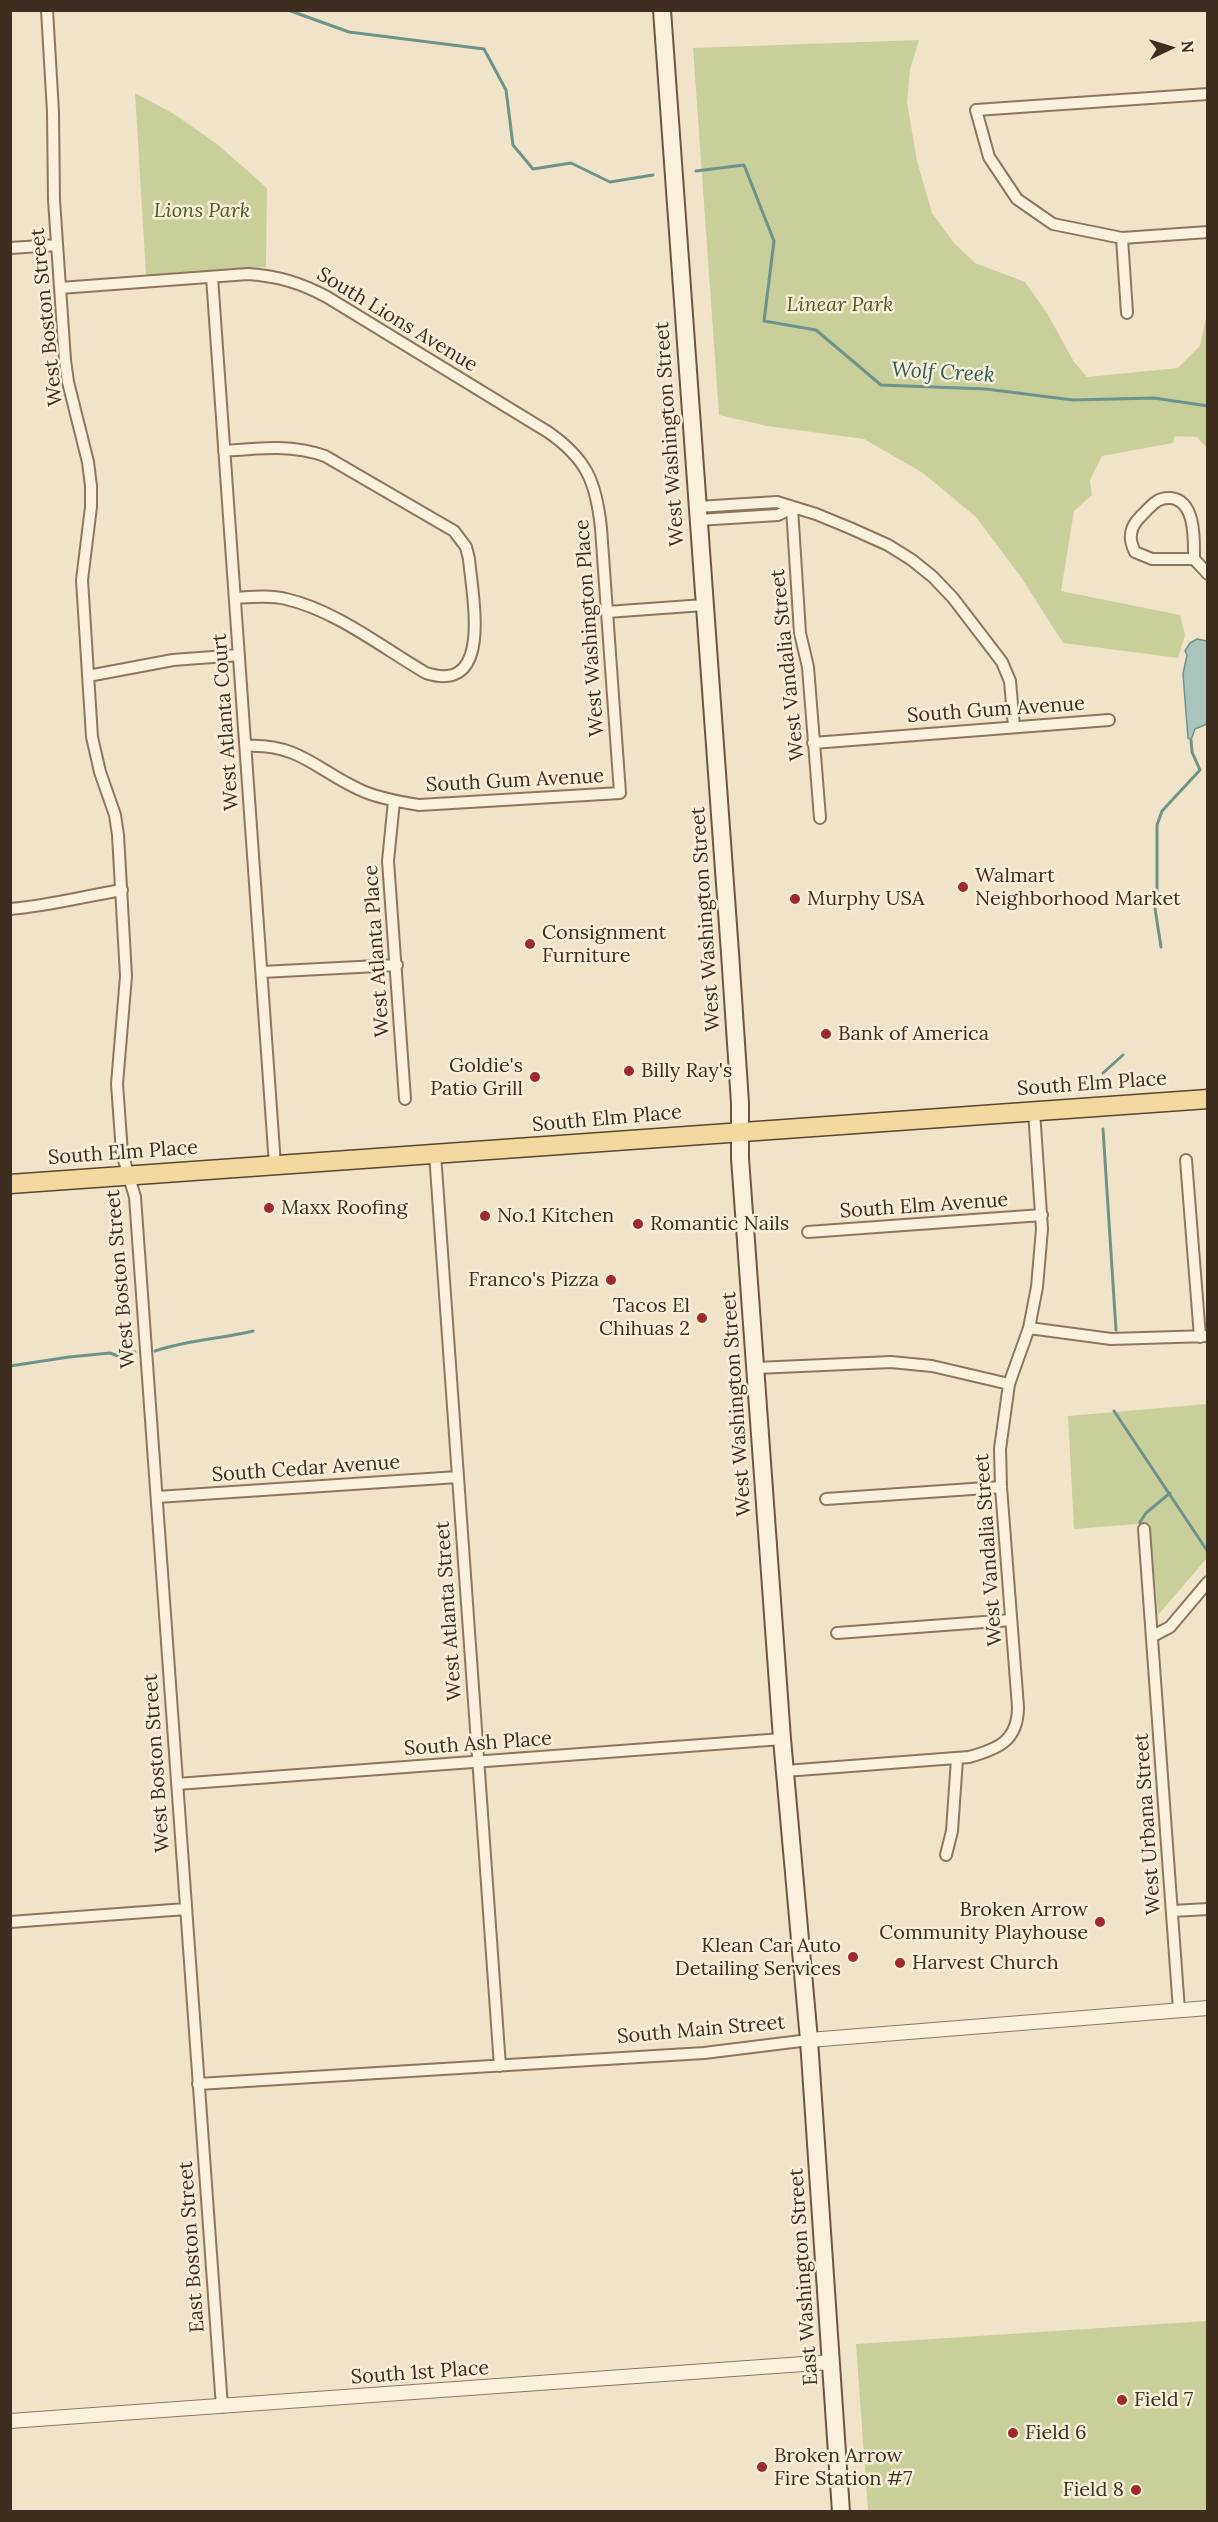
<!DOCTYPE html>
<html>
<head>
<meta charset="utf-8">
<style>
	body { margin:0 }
	#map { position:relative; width:1218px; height:2522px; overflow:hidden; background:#f0e4c8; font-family:Lora,serif }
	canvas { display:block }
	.frame { position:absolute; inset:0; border:12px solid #3d2e20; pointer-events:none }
	.north { position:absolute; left:1140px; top:18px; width:60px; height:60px; -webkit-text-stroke:4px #f7eed8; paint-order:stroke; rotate:86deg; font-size:16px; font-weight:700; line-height:24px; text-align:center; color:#3d2e20 }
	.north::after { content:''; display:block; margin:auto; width:21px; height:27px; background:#3d2e20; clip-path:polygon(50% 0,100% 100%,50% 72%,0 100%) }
</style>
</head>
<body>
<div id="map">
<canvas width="1218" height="2522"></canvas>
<div class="frame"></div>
<div class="north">N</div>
</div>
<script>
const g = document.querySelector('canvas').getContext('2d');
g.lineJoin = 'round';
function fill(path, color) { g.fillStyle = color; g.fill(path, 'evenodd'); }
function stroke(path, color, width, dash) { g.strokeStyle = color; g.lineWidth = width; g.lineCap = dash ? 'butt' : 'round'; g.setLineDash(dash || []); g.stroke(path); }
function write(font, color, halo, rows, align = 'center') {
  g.font = font + ' Lora,serif'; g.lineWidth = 5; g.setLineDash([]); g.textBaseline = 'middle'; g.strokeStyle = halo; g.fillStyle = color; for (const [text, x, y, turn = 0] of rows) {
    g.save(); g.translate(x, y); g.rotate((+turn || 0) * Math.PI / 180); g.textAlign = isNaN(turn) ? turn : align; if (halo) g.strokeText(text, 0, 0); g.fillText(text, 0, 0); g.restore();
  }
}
fill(new Path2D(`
	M 919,40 L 910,70 L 907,102 L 917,161 L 932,213 L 954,243 L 975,263 L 1025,282 L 1047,313 L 1074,362 L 1087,377 L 1178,368 L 1200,346 L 1207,313 L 1207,448 L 1197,437 L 1175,436 L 1173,443 L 1102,456 L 1090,480 L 1092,495 L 1074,511 L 1061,591 L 1180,615 L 1185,635 L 1178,658 L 1063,643 L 1021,577 L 976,517 L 923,473 L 864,439 L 767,426 L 719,415 L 693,48 Z
	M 135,93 L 174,114 L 217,144 L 267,188 L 266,267 L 146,275 Z
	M 1207,1404 L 1207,1558 L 1158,1615 L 1150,1523 L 1074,1529 L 1068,1416 Z
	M 1207,2321 L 1207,2511 L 868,2511 L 856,2344 Z`), '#c9cf9b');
const water = new Path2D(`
	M 1197,639 L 1207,641 L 1207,724 L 1195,729 L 1191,740 L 1188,738 L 1183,674 L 1187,655 L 1185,651 L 1190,643 Z`);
fill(water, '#a9c4bc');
stroke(water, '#6f938a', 1.5);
stroke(new Path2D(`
	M 288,10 L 349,32 L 484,49 L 506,90 L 513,145 L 533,169 L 571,163 L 610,182 L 653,175
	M 696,171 L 744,165 L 774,241 L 764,321 L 816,330 L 881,385 L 986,389 L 1073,400 L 1154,398 L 1208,406
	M 1161,947 L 1154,902 L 1157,891 L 1157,825 L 1162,811 L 1200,770 L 1192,752 L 1191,740
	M 1103,1073 L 1123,1055
	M 1103,1129 L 1116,1330
	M 155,1351 C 187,1340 221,1339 253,1331
	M 10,1366 L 69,1357 L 110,1353 L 118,1356 L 135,1352
	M 1114,1411 L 1208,1552
	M 1143,1528 L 1140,1522 L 1146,1513 L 1170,1493`), '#6f938a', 3);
const minor = new Path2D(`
	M 47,10 L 53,112 L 54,200 L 65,360 L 68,382 L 88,462 L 91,486 L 91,507 L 82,580 L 92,737 L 100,772 L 115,815 L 118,835 L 126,976 L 117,1084 L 122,1153 L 135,1197 L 222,2407
	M 1208,94 L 976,110 L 989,157 L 1017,199 L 1053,224 L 1122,238 L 1208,232
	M 1122,238 L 1127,313
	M 10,248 L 57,245
	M 212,277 L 275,1165
	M 60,288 L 248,274 C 278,276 301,283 327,297 L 548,432 C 587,459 596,482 601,528 L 620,793 L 419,805 C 401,802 382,799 365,792 C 319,773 301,743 246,746
	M 224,451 C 259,448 292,444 325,456 L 454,531 L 466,547 L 469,559 C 472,596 494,695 426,673 C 383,648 335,610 286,599 C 270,595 252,597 235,598
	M 697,507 L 777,502 L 816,514 L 850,528 L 888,545 L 912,560 L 933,577 L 953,598 L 1002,662 L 1010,681 L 1014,727
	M 792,508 L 800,633 L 808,667 L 820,818
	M 698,520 L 778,515 L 792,508
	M 1194,559 L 1152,559 L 1135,552 C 1132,546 1130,540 1131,534 C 1132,524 1140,517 1147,510 C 1154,503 1159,497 1171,498 C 1196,501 1194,540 1194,559 L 1208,574
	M 607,612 L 704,605
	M 88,676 L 173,660 L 239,655
	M 813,743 L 1109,720
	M 394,801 L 388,861 L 405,1099
	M 10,909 C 49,906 85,896 122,890
	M 262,972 L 397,965
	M 435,1154 L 500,2066
	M 1186,1160 L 1200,1337
	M 808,1232 L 1042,1215
	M 1029,1328 L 1111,1339 L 1208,1336
	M 756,1368 L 891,1362 L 932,1366 L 1009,1384
	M 157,1497 L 458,1477
	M 826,1499 L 1001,1487
	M 1144,1529 L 1179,2010
	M 837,1633 L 1011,1620
	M 1153,1636 L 1170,1627 L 1208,1582
	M 785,1771 L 969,1757 C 998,1749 1018,1741 1018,1707 L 1001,1487 L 1000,1449 L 1009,1384 L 1029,1328 L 1037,1287 L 1042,1229 L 1034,1111
	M 177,1784 L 782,1739
	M 946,1855 L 952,1831 L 957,1759
	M 1172,1911 L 1208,1909
	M 10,1922 L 186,1909
	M 198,2084 L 704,2053 L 809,2040`);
const tertiary = new Path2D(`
	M 809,2040 L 1208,2008
	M 10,2421 L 831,2362`);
const secondary = new Path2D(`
	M 662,10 L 730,953 L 740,1103 L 740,1158 L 782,1739 L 809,2040 L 841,2512`);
const primary = new Path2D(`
	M 10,1184 L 1208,1099`);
stroke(minor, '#8d765c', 14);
stroke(tertiary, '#8d765c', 16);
stroke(secondary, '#6f573f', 20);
stroke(primary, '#5b4430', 21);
stroke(minor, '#faf1dc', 10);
stroke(tertiary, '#faf1dc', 14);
stroke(secondary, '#faf1dc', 16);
stroke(primary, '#f3d9a0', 18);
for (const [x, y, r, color] of [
	[963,887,6,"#9e2a2b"],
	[795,899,6,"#9e2a2b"],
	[530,944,6,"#9e2a2b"],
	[826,1034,6,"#9e2a2b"],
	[629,1071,6,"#9e2a2b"],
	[535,1077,6,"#9e2a2b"],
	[269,1208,6,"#9e2a2b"],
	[485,1216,6,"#9e2a2b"],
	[638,1224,6,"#9e2a2b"],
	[611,1280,6,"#9e2a2b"],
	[702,1318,6,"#9e2a2b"],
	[1100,1922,6,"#9e2a2b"],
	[853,1957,6,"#9e2a2b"],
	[900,1963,6,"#9e2a2b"],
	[1122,2400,6,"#9e2a2b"],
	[1013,2433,6,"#9e2a2b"],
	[762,2467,6,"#9e2a2b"],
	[1136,2490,6,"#9e2a2b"]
]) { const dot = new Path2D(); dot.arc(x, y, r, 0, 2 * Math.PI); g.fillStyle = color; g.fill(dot); stroke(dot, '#f7eed8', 2); }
write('italic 20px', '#4d5a26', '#f7eed8', [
	["Lions Park",202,211],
	["Linear Park",840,305]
]);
write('20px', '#3d2e20', '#f7eed8', [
	["West Boston Street",47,317,-96],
	["South Lions Avenue",397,320,31],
	["West Washington Street",670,434,-94],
	["West Washington Place",590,628,-94],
	["West Vandalia Street",788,665,-96],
	["South Gum Avenue",996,710,-4],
	["West Atlanta Court",226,722,-94],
	["South Gum Avenue",515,781,-3],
	["West Washington Street",706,919,-94],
	["West Atlanta Place",377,951,-94],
	["South Elm Place",1092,1084,-4],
	["South Elm Place",607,1119,-5],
	["South Elm Place",123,1153,-4],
	["South Elm Avenue",924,1206,-4],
	["West Boston Street",121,1279,-95],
	["West Washington Street",737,1404,-94],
	["South Cedar Avenue",306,1469,-4],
	["West Vandalia Street",989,1550,-94],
	["West Atlanta Street",449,1611,-94],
	["South Ash Place",478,1744,-4],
	["West Boston Street",157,1763,-94],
	["West Urbana Street",1148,1824,-94],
	["South Main Street",701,2030,-5],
	["East Boston Street",192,2247,-94],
	["East Washington Street",804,2277,-94],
	["South 1st Place",420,2373,-4]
]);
write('20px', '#3d2e20', '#f7eed8', [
	["Walmart",975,876],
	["Neighborhood Market",975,899],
	["Murphy USA",807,899],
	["Consignment",542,933],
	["Furniture",542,956],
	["Bank of America",838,1034],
	["Goldie's",523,1066,"right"],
	["Patio Grill",523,1089,"right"],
	["Billy Ray's",641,1071],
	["Maxx Roofing",281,1208],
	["No.1 Kitchen",497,1216],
	["Romantic Nails",650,1224],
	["Franco's Pizza",599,1280,"right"],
	["Tacos El",690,1306,"right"],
	["Chihuas 2",690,1329,"right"],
	["Broken Arrow",1088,1910,"right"],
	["Community Playhouse",1088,1933,"right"],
	["Klean Car Auto",841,1946,"right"],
	["Detailing Services",841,1969,"right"],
	["Harvest Church",912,1963],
	["Field 7",1134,2400],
	["Field 6",1025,2433],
	["Broken Arrow",774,2456],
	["Fire Station #7",774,2479],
	["Field 8",1124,2490,"right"]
], 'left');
write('italic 21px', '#2f5d5a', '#f7eed8', [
	["Wolf Creek",943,373,3]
]);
</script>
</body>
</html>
